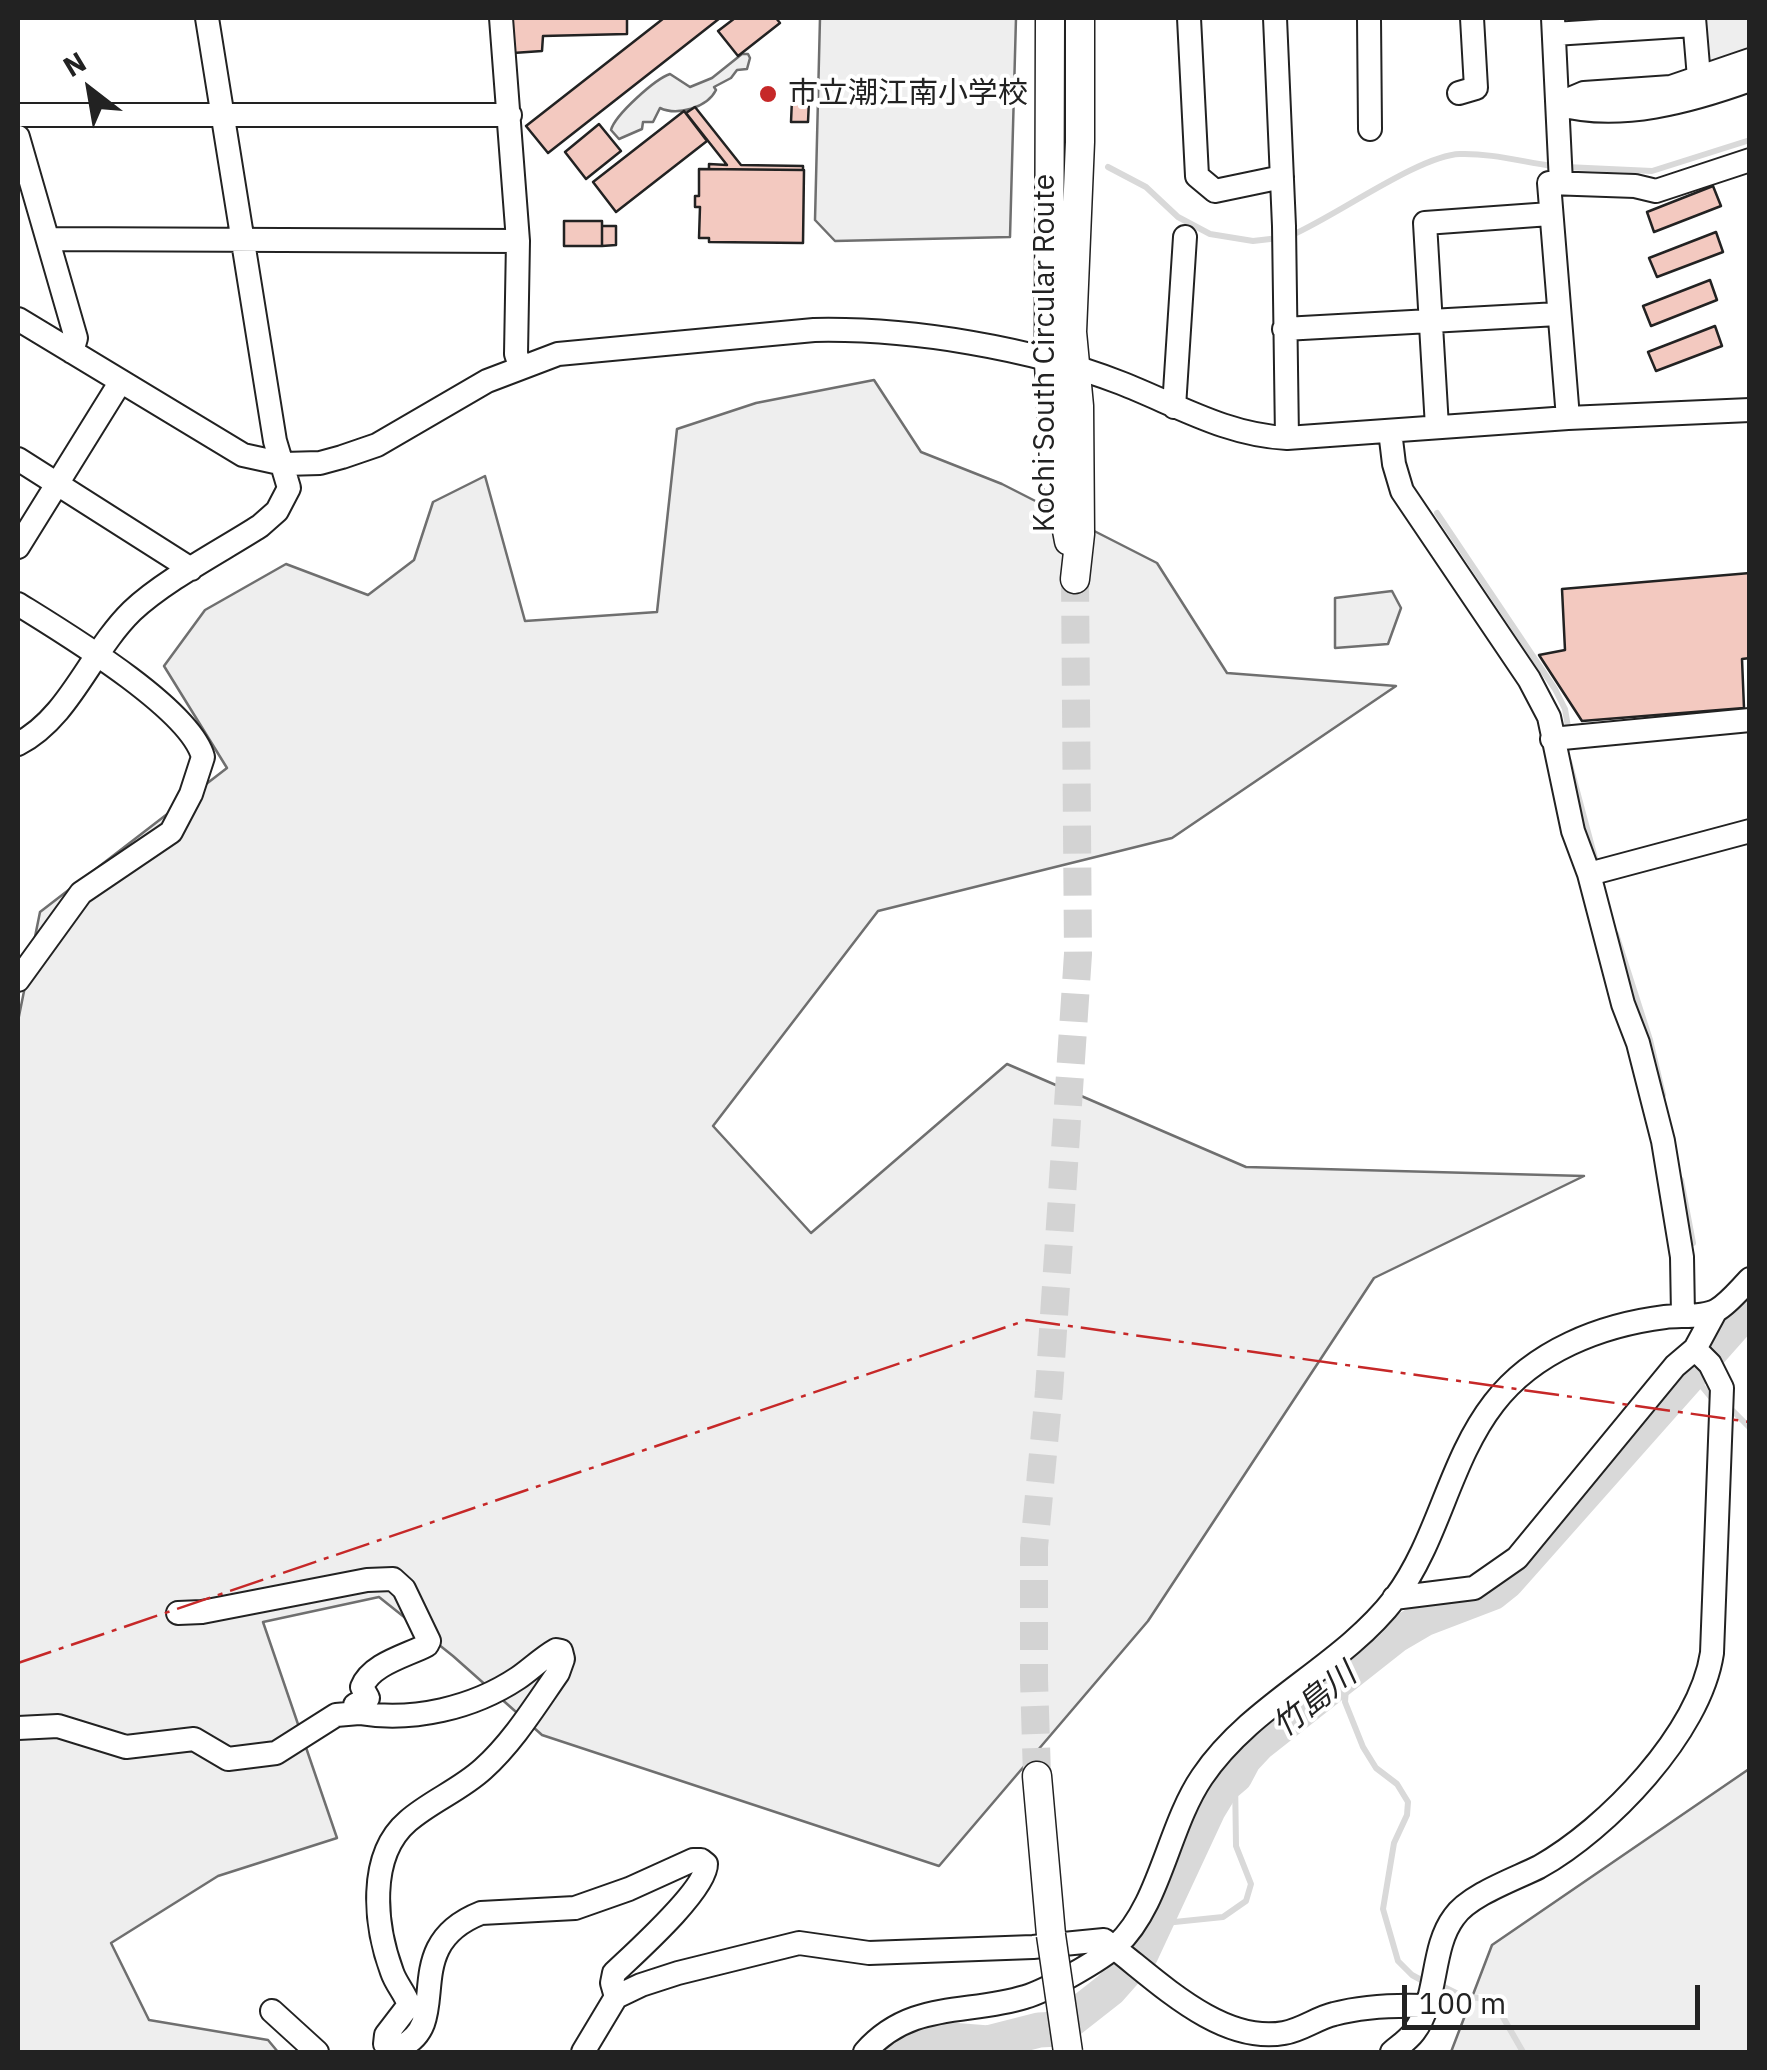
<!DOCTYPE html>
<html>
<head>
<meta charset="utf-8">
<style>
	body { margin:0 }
	#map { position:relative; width:1767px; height:2070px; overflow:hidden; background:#fff; font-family:"IBM Plex Sans",sans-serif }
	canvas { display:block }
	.frame { position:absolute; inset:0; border:20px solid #222; pointer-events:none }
	.north { position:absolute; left:40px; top:40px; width:100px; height:100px; -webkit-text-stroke:8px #fff; paint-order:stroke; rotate:329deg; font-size:28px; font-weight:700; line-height:40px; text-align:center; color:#222 }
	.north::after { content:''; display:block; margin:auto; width:35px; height:45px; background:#222; clip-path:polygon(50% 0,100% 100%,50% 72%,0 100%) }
	.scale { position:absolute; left:1402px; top:1985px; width:298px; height:45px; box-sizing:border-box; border:5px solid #222; border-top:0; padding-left:12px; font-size:30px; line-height:35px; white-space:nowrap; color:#222; -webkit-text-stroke:8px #fff; paint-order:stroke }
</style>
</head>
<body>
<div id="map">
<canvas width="1767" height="2070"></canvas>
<div class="frame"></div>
<div class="north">N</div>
<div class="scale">100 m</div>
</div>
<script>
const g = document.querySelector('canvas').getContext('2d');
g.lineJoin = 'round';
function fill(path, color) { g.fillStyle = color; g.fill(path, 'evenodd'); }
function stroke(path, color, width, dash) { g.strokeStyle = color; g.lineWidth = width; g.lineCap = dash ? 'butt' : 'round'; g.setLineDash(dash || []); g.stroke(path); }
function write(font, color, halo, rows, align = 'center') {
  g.font = font + ' "IBM Plex Sans","Noto Sans JP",sans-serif'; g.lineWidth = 8; g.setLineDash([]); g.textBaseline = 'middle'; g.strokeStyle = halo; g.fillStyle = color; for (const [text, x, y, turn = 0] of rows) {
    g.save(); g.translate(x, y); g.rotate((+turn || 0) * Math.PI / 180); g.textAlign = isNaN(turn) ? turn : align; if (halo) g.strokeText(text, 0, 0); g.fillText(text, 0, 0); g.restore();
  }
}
const green = new Path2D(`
	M 820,18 L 1016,18 L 1010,237 L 835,241 L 815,220 Z
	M 1700,18 L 1749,18 L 1749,52 L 1709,66 Z
	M 742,54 L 748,54 L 750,58 L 747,69 L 737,70 L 731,78 L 714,87 L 716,90 C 707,108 677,116 660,108 L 653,122 L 643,122 L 642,129 L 619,139 L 611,130 C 615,115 655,79 670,74 L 690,87 L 712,78 Z
	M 874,380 L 921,452 L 1002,484 L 1157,563 L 1227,673 L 1396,686 L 1172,838 L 878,911 L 713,1126 L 811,1233 L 1007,1064 L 1246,1167 L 1584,1176 L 1374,1278 L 1148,1621 L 939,1866 L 542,1735 L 453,1656 L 379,1597 L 263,1622 L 337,1838 L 218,1876 L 111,1943 L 149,2020 L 268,2040 L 278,2052 L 18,2052 L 18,1021 L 40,912 L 227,768 L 164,666 L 205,610 L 286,564 L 368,595 L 414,560 L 433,502 L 485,476 L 525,621 L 657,612 L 677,429 L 756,403 Z
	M 1392,591 L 1401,608 L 1388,644 L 1335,648 L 1335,598 Z
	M 1749,1769 L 1749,2052 L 1451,2052 L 1492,1945 Z`);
fill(green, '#eee');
stroke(green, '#6f6f6f', 2.5);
stroke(new Path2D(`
	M 1108,167 L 1146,187 L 1178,217 L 1210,234 L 1253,241 L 1279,238
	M 1566,167 L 1652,171 L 1750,140
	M 1292,235 C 1336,216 1420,155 1460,154 C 1491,153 1523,162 1553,166
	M 1437,513 L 1555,689 L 1565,709 L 1568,727
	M 1569,761 L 1596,862
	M 1616,934 L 1650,1040 L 1663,1095
	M 1681,1180 L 1693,1243
	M 1692,1374 L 1714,1401
	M 1730,1408 L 1750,1428
	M 1347,1673 L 1345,1702 L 1363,1747 L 1376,1768 L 1397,1784 L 1408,1802 L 1407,1815 L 1394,1843 L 1383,1909 L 1398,1961 L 1412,1975 L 1423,1981
	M 1155,1924 L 1223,1917 L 1246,1901 L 1251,1884 L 1236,1846 L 1235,1776
	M 1440,1985 L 1462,1996 L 1493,2000 L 1523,2052`), '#d9d9d9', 6);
stroke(new Path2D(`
	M 895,2052 L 910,2042 L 925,2038 L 988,2043 L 1039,2030 L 1059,2029 L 1110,1989 L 1141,1954 L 1208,1810 L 1222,1787 L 1235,1776 L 1244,1759 L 1258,1744 L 1395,1636 L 1424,1619 L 1492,1593 L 1507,1581 L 1750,1307`), '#d9d9d9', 35);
const building = new Path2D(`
	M 510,18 L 627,18 L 627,34 L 543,36 L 542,51 L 513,53 Z
	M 664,18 L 720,18 L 548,153 L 526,126 Z
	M 735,18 L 776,18 L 780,23 L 738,56 L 718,31 Z
	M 792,99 L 809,100 L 808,122 L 791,122 Z
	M 695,107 L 741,165 L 803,166 L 803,170 L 709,169 L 709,164 L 727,165 L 686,113 Z
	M 684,111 L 707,141 L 616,212 L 593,182 Z
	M 599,124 L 621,151 L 586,179 L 565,152 Z
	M 699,169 L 804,170 L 803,243 L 709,242 L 709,238 L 699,238 L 700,207 L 695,207 L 695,196 L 699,196 Z
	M 1713,186 L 1721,206 L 1654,232 L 1647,212 Z
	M 564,221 L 602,221 L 602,246 L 564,246 Z
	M 602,226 L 616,226 L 616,245 L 602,246 Z
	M 1716,232 L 1723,252 L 1657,277 L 1649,258 Z
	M 1710,280 L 1717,300 L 1651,326 L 1643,306 Z
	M 1715,326 L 1722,346 L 1656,371 L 1648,352 Z
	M 1750,573 L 1750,658 L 1742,659 L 1744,708 L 1582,721 L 1539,655 L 1565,650 L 1562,589 Z`);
fill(building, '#f3c9c0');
stroke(building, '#222', 2.5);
stroke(new Path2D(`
	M 1037,1776 L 1034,1679 L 1034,1547 L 1049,1391 L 1078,954 L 1075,579`), '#d3d3d3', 28, [28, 14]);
const minor = new Path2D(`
	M 501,18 L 518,241 L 516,354 L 520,366
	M 1189,18 L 1197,176 L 1215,191 L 1282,177
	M 1275,18 L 1284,226 L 1287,438
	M 1369,18 L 1370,129
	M 1553,18 L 1561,183
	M 1694,18 L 1699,78
	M 1554,34 L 1694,25
	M 1459,93 L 1476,88 L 1472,18
	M 1558,104 L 1584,93 L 1671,87 L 1750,60
	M 1558,104 C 1618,122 1692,101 1750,80
	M 18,115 L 510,115
	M 18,137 L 76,338 L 72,352
	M 48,239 L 518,241
	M 18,319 L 243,455 L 284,464 L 320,463 L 342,457 L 377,445 L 487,381 L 558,354 L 814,330 C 911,328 1031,348 1121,383 C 1177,405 1226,435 1287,438 L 1568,418 L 1750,410
	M 1284,329 L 1558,314
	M 1174,407 L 1185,237
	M 1568,418 L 1549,183 L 1635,186 L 1656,191 L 1750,160
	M 1437,427 L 1425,223 L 1550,214
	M 1390,431 L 1394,464 L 1402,491 L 1529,679 L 1549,717 L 1573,831 L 1589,874 L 1623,1004 L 1638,1043 L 1663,1141 L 1682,1257 L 1683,1315
	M 18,459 L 191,569
	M 18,547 L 121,381
	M 18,604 C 63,632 190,708 203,757 L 191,794 L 171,832 L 81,893 L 18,980
	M 1552,739 L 1750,720
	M 18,744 C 70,717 90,652 132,611 C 165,580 221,551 260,526 L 277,511 L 289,488 L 275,441 L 207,18
	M 1589,874 L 1750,831
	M 1394,1598 L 1474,1588 L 1517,1558 L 1675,1366 L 1695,1349 L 1715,1312
	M 178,1613 L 202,1612 L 367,1580 L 393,1579 L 404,1589 L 429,1641 L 427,1645 C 406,1656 371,1664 362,1687 L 368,1698 L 355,1705 L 359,1713 C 413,1722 473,1708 518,1678 C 531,1669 542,1658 556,1650 L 561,1651 L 563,1659 L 558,1673 C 535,1706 513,1742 483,1769 C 460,1790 431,1801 408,1821 C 367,1856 375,1926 392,1972 C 396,1984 405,1993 409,2005 L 386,2035 L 385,2044 L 402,2046 C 454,2021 397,1946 481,1913 L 575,1908 L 629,1889 L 693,1860 L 701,1860 L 706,1864 C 707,1889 634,1954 614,1973 L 612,1983 L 616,1997
	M 18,1728 L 58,1726 L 126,1747 L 194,1739 L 228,1759 L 276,1753 L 336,1715 L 359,1713
	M 272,2011 L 317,2052
	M 583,2052 L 616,1997 L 641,1985 L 678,1973 L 799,1943 L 869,1953 L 1033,1947 L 1104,1940 C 1153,1976 1218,2045 1284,2033 C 1302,2030 1317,2018 1334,2014 C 1364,2006 1396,2005 1426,2006
	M 865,2052 C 911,2000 967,2015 1025,1997 C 1046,1991 1101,1960 1117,1945 C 1160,1905 1168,1827 1202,1777 C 1252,1703 1341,1668 1395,1598 C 1439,1539 1449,1461 1494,1403 C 1534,1351 1601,1325 1665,1317 C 1681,1315 1703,1318 1717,1310 C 1729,1303 1740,1289 1750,1279
	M 1392,2052 C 1399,2046 1408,2040 1414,2032 C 1439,1999 1430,1949 1454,1917 C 1469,1895 1515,1879 1539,1867 C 1607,1829 1700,1733 1712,1653 L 1722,1388 L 1710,1364 L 1695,1349`);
const major = new Path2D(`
	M 1050,18 L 1049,363 L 1054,462 L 1069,541
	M 1075,579 L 1080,534 L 1079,406 L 1072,332 L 1080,142 L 1080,18
	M 1037,1776 L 1051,1935`);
stroke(minor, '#222', 26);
stroke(major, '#222', 31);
stroke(minor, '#fff', 22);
stroke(major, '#fff', 28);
const majorBridge = new Path2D(`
	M 1051,1935 L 1068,2052`);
stroke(majorBridge, '#222', 31, []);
stroke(majorBridge, '#fff', 28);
stroke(new Path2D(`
	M 18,1663 L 1027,1320 L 1750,1422`), '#c62828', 2.5, [35, 8, 5, 8]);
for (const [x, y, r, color] of [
	[768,94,10,"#c62828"]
]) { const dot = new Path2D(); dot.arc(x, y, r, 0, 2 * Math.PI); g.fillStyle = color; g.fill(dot); stroke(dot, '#fff', 4); }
write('30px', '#222', '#fff', [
	["市立潮江南小学校",788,94]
], 'left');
write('30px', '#222', '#fff', [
	["Kochi South Circular Route",1045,353,-90]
]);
write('italic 32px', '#222', '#fff', [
	["竹島川",1315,1701,-39]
]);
</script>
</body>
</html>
